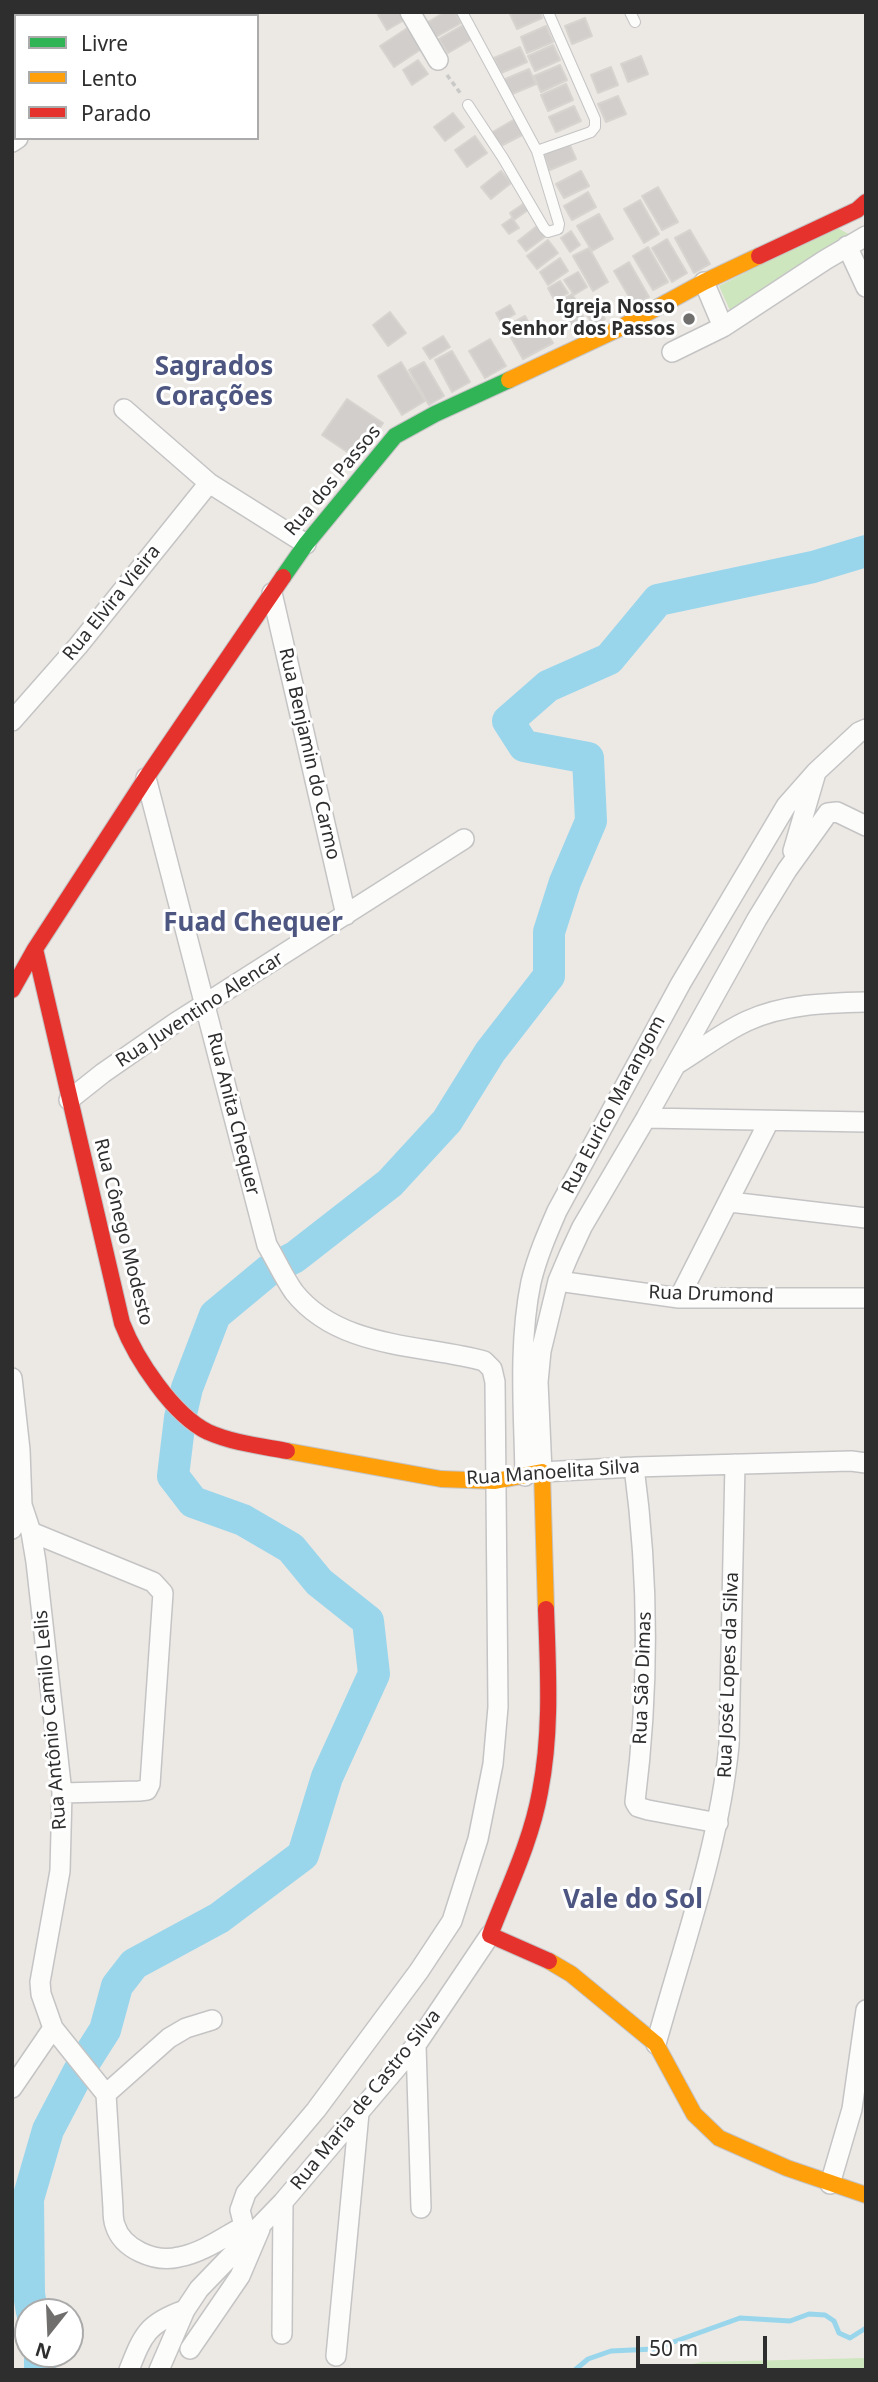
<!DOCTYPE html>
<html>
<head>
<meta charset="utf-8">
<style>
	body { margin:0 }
	#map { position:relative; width:878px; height:2382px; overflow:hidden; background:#ece8e4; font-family:"Noto Sans",sans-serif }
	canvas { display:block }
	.frame { position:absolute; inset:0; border:14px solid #2e2e2e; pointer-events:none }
	.legend { position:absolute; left:14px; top:14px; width:245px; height:126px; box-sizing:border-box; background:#fff; border:2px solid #ababab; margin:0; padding:9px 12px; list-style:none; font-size:21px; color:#2e2e2e }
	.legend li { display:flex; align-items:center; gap:14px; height:35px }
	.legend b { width:35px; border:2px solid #ababab }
	.north { position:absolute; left:14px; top:2298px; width:70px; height:70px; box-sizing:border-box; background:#fff; border:2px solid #ababab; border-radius:50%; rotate:198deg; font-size:19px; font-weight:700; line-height:28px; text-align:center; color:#2e2e2e }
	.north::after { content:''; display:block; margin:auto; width:24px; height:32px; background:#706f6e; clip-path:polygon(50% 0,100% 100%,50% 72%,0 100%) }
	.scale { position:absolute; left:636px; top:2336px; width:131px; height:32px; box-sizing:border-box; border:4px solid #2e2e2e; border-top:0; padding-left:9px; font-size:21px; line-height:24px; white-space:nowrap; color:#2e2e2e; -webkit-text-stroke:5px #fff; paint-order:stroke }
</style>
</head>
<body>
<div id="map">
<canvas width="878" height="2382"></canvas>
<div class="frame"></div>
<ul class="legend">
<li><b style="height:9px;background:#30b455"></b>Livre</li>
<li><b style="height:9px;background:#ff9f0a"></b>Lento</li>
<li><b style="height:9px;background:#e5322d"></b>Parado</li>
</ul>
<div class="north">N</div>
<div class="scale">50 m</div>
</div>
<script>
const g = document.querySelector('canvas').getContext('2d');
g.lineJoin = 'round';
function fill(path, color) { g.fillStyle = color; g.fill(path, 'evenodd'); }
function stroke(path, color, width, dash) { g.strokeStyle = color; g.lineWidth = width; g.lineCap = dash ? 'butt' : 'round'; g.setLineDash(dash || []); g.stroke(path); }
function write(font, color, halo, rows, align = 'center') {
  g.font = font + ' "Noto Sans",sans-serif'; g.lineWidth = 6; g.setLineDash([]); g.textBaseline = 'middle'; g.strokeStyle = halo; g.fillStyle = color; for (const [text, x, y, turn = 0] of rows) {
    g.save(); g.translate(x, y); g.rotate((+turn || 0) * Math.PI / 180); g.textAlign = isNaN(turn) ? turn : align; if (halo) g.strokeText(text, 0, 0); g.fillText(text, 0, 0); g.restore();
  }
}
fill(new Path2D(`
	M 836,227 L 854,237 L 732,315 L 719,286 Z
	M 866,2358 L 866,2370 L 663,2370 L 702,2362 Z`), '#cee6be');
stroke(new Path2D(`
	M 575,2370 L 588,2359 L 611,2351 L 654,2349 L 740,2318 L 790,2321 L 809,2314 L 825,2315 L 834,2321 L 839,2333 L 850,2338 L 866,2328`), '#99d6ec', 5);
stroke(new Path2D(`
	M 32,2312 L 29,2294 L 28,2199 L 48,2130 L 79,2071 L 105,2030 L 117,1986 L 134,1964 L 219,1918 L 303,1855 L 327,1777 L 374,1674 L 368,1621 L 319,1582 L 291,1548 L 243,1520 L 193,1502 L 173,1476 L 180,1418 L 187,1388 L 215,1315 L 268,1271 L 295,1257 L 390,1183 L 447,1121 L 490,1052 L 549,976 L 549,932 L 565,882 L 591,821 L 588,758 L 524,746 L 508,721 L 548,686 L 609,659 L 658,600 L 813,567 L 866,551
	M 40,2370 L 40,2354`), '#99d6ec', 32);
const building = new Path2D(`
	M 382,12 L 401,12 L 406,19 L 387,30 L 378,15 Z
	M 445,12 L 455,12 L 461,23 L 436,37 L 428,22 Z
	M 513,12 L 540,12 L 542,18 L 517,29 L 510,14 Z
	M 585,18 L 592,36 L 572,44 L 565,26 Z
	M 463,25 L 472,39 L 448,53 L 439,39 Z
	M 546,26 L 553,42 L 527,53 L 521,37 Z
	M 409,27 L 423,48 L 394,67 L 380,46 Z
	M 553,45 L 560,60 L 535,71 L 528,56 Z
	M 520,47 L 527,62 L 501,73 L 494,58 Z
	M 641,56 L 648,74 L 628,82 L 621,64 Z
	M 418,60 L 428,74 L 412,85 L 403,70 Z
	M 560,65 L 567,80 L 541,92 L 534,76 Z
	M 611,67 L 618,85 L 598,93 L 591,75 Z
	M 529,69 L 536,84 L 510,95 L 503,80 Z
	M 566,84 L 573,100 L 548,111 L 541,95 Z
	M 618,96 L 626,114 L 606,122 L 598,104 Z
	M 574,106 L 581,121 L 556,132 L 549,117 Z
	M 453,113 L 464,127 L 445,141 L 434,127 Z
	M 515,119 L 524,134 L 499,147 L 491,133 Z
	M 475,136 L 487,153 L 467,167 L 455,150 Z
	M 569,143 L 576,159 L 550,170 L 543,154 Z
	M 501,171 L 511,183 L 491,199 L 481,187 Z
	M 581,171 L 589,186 L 564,198 L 556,184 Z
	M 658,187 L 678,222 L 662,230 L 642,196 Z
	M 588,192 L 596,207 L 572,220 L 564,206 Z
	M 640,200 L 659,234 L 644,243 L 624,209 Z
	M 523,204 L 528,210 L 514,220 L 510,213 Z
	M 599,214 L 613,239 L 592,251 L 577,226 Z
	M 512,218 L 519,228 L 509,234 L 502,225 Z
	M 537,226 L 546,236 L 526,251 L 518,241 Z
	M 690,230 L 710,264 L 694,273 L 675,238 Z
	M 571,231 L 580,245 L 570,252 L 561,238 Z
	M 667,239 L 687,273 L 672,282 L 652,248 Z
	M 548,240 L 558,253 L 537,269 L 527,256 Z
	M 648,247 L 668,282 L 653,290 L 633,256 Z
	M 589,248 L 608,282 L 593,291 L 573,256 Z
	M 560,258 L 568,271 L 548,285 L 540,272 Z
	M 629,262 L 649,297 L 634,305 L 614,271 Z
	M 578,272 L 587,287 L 574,295 L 564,280 Z
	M 560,281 L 568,293 L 555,301 L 548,288 Z
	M 572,294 L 578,304 L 564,313 L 558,302 Z
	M 595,302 L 605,319 L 594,326 L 583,309 Z
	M 510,305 L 515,314 L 501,322 L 496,313 Z
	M 578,308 L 587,323 L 573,332 L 563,316 Z
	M 390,312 L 406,333 L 388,346 L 373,325 Z
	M 525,316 L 532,329 L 542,324 L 553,343 L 523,359 L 505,327 Z
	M 443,336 L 450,347 L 430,359 L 423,348 Z
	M 490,339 L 506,366 L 485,378 L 469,351 Z
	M 452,351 L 470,382 L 452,392 L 435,360 Z
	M 401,362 L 425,401 L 402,415 L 378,376 Z
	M 424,362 L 444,396 L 429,405 L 409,370 Z
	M 347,399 L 383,423 L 359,460 L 322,435 Z`);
fill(building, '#d1cecb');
stroke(building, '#d7d4d0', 2);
const lane = new Path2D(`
	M 462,12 L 537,151 L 559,224 L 558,229 L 548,232 L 544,228 L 503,158 L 468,105
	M 630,12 L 635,22
	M 537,151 L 591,132 L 595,127 L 595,119 L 548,12`);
const street = new Path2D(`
	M 410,12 L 438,60
	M 214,16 L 219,12
	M 12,142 L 18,138
	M 847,246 L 866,287
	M 704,282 L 723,327
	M 672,352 L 723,327 L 825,260 L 866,236
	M 124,409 L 209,483 L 306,544
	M 272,593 L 346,915
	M 12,721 L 78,646 L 209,483
	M 146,778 L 267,1245 C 276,1260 284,1278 294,1292 C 339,1349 421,1344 484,1361 L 492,1369 L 495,1382 L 498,1707 L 493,1764 L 478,1839 L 452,1921 L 419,1971 L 316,2110 L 246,2193 L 240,2210 L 244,2226 L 253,2233
	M 866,826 L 837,812 L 828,813 L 787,870 L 757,919 L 646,1118 L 582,1227 L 569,1255 L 558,1281 L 541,1351 L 538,1382 L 542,1472 L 634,1467 L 851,1461 L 866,1463
	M 793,851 L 815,776
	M 677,1064 C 700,1050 723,1032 747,1021 C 784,1004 826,1003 866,1002
	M 69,1100 L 103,1073 L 175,1023 L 464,839
	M 646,1118 L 866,1122
	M 730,1202 L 866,1218
	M 558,1281 L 679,1298 L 866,1298
	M 679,1298 L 769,1121
	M 12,1378 L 20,1450 L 22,1505 L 12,1529
	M 634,1467 C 649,1578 649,1690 635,1802 L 638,1807 L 648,1810 L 718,1823
	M 525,1476 C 524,1412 518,1345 531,1282 C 537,1257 547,1234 557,1211 L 681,983 L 786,806 L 816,772 L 859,732 L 866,729
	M 22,1505 L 31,1532 L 36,1562 L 62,1793 L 60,1871 L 40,1982 L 41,1994 L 53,2028 L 106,2094 L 113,2208 C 113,2213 113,2220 115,2225 C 122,2249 155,2263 179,2257 C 202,2253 224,2237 244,2226
	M 31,1532 L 153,1582 L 163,1593 L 150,1784 L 147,1790 L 139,1791 L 62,1793
	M 656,2044 C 683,1946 719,1847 729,1745 L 735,1464
	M 416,2045 L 421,2208
	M 12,2088 L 53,2028
	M 106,2094 L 169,2038 L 186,2028 L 212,2020
	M 830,2184 L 852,2109 L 866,2010
	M 282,2334 L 283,2202
	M 190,2349 L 240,2276 L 260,2229
	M 336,2356 L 359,2113
	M 129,2370 C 143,2334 148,2323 185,2310
	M 159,2370 L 185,2310 L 199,2289 L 283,2202 L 416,2045 L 490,1935`);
const fast = new Path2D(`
	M 283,577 L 306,544 L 395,436 L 435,414 L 509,380`);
const slow = new Path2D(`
	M 509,380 L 618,329 L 704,282 L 759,256
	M 287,1451 L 441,1479 L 495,1481 L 542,1472 L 546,1609
	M 549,1961 L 571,1974 L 656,2044 L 694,2114 L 719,2138 L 787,2168 L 866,2195`);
const jam = new Path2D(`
	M 759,256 L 857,210 L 866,202
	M 35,949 L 122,1323 C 136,1359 173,1415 208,1432 C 233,1443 260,1446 287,1451
	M 12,990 L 35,949 L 146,778 L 283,577
	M 546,1609 C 548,1670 552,1731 540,1792 C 531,1842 508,1888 490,1935 L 549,1961`);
stroke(lane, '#c5c4c5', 12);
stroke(street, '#c5c4c5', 22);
stroke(fast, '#c5c4c5', 18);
stroke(slow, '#c5c4c5', 18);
stroke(jam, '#c5c4c5', 18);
stroke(new Path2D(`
	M 447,75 L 461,94`), '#c9c9c8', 3.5, [5, 3.5]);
stroke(lane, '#fcfcfb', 10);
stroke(street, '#fcfcfb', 19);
stroke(fast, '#30b455', 16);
stroke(slow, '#ff9f0a', 16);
stroke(jam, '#e5322d', 16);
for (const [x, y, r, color] of [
	[689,319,7,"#706f6e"]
]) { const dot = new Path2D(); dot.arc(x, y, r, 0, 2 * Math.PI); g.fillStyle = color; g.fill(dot); stroke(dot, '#fff', 2.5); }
write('bold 19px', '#2e2e2e', '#fff', [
	["Igreja Nosso",675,308],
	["Senhor dos Passos",675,330]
], 'right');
write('19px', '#2e2e2e', '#fff', [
	["Rua dos Passos",333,481,-50],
	["Rua Elvira Vieira",112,603,-51],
	["Rua Benjamin do Carmo",309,754,77],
	["Rua Juventino Alencar",200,1010,-33],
	["Rua Eurico Marangom",614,1105,-62],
	["Rua Anita Chequer",233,1114,76],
	["Rua Cônego Modesto",123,1232,76],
	["Rua Drumond",711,1295,2],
	["Rua Manoelita Silva",553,1473,-4],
	["Rua José Lopes da Silva",729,1675,-88],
	["Rua São Dimas",643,1678,-88],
	["Rua Antônio Camilo Lelis",51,1720,-95],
	["Rua Maria de Castro Silva",366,2100,-51]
]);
write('bold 26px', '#4d5680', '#fff', [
	["Sagrados",214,368],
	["Corações",214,398],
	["Fuad Chequer",253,924],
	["Vale do Sol",633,1901]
]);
</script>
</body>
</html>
